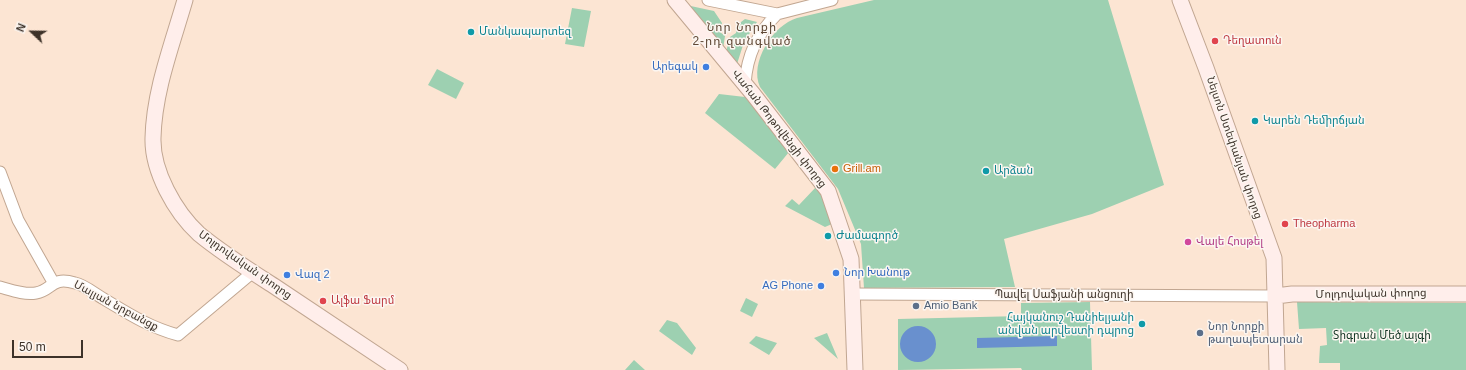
<!DOCTYPE html>
<html>
<head>
<meta charset="utf-8">
<style>
	body { margin:0 }
	#map { position:relative; width:1466px; height:370px; overflow:hidden; background:#fce5d3; font-family:Arial,sans-serif }
	canvas { display:block }
	.north { position:absolute; left:12px; top:12px; width:40px; height:40px; -webkit-text-stroke:3px #fcf6f1; paint-order:stroke; rotate:292deg; font-size:11px; font-weight:700; line-height:16px; text-align:center; color:#3d3229 }
	.north::after { content:''; display:block; margin:auto; width:14px; height:18px; background:#3d3229; clip-path:polygon(50% 0,100% 100%,50% 72%,0 100%) }
	.scale { position:absolute; left:12px; top:340px; width:71px; height:18px; box-sizing:border-box; border:2px solid #3d3229; border-top:0; padding-left:5px; font-size:12px; line-height:14px; white-space:nowrap; color:#3d3229; -webkit-text-stroke:3px #fcf6f1; paint-order:stroke }
</style>
</head>
<body>
<div id="map">
<canvas width="1466" height="370"></canvas>
<div class="north">N</div>
<div class="scale">50 m</div>
</div>
<script>
const g = document.querySelector('canvas').getContext('2d');
g.lineJoin = 'round';
function fill(path, color) { g.fillStyle = color; g.fill(path, 'evenodd'); }
function stroke(path, color, width, dash) { g.strokeStyle = color; g.lineWidth = width; g.lineCap = dash ? 'butt' : 'round'; g.setLineDash(dash || []); g.stroke(path); }
function write(font, color, halo, rows, align = 'center') {
  g.font = font + ' Arial,"Noto Sans Armenian",sans-serif'; g.lineWidth = 3; g.setLineDash([]); g.textBaseline = 'middle'; g.strokeStyle = halo; g.fillStyle = color; for (const [text, x, y, turn = 0] of rows) {
    g.save(); g.translate(x, y); g.rotate((+turn || 0) * Math.PI / 180); g.textAlign = isNaN(turn) ? turn : align; if (halo) g.strokeText(text, 0, 0); g.fillText(text, 0, 0); g.restore();
  }
}
fill(new Path2D(`
	M 874,0 L 1108,0 L 1164,185 L 1092,214 L 1004,239 L 1015,287 L 864,288 L 861,244 L 838,189 L 760,87 C 749,63 773,25 797,18 Z
	M 686,5 L 714,11 L 722,23 L 720,32 L 725,36 L 723,49 Z
	M 572,8 L 591,11 L 584,47 L 565,44 Z
	M 745,19 L 757,22 L 744,42 L 737,64 L 726,52 L 730,37 L 736,33 L 737,25 Z
	M 437,69 L 464,83 L 456,99 L 428,85 Z
	M 719,94 L 745,97 L 789,152 L 775,169 L 705,113 Z
	M 816,187 L 821,195 L 832,224 L 825,227 L 785,206 L 792,199 L 799,205 Z
	M 746,298 L 758,304 L 752,317 L 740,311 Z
	M 1090,302 L 1092,370 L 1022,370 L 1021,368 L 898,370 L 898,319 L 1021,316 L 1021,303 Z
	M 1297,302 L 1466,303 L 1466,370 L 1340,370 L 1340,363 L 1319,363 L 1320,346 L 1327,345 L 1326,328 L 1299,329 Z
	M 667,320 L 677,323 L 696,348 L 692,355 L 659,331 Z
	M 827,333 L 838,359 L 814,338 Z
	M 756,336 L 777,343 L 769,355 L 749,343 Z
	M 634,360 L 645,370 L 625,370 Z`), '#9dd0b1');
fill(new Path2D(`
	M900 344a18 18 0 1 1 36 0a18 18 0 1 1-36 0Z
	M 1057,336 L 1057,346 L 977,348 L 977,338 Z`), '#6990ce');
const street = new Path2D(`
	M 708,0 L 777,14 L 832,0
	M 745,84 C 747,55 757,34 777,14
	M 0,172 L 18,220 L 53,282
	M 0,287 C 11,290 24,295 36,293 C 53,290 51,276 75,283 C 85,285 95,294 104,299 C 129,314 149,327 178,335 L 253,272
	M 852,294 L 1276,296`);
const secondary = new Path2D(`
	M 185,0 C 172,45 154,91 153,138 C 152,171 175,212 199,234 C 222,253 249,270 274,286 C 316,314 358,342 400,370
	M 675,0 L 753,94 L 828,191 L 851,259 L 855,370
	M 1180,0 L 1206,68 L 1274,258 L 1277,370
	M 1276,296 L 1292,294 L 1466,294`);
stroke(street, '#c1a691', 13);
stroke(secondary, '#c1a691', 17);
stroke(street, '#fff', 11);
stroke(secondary, '#ffeeeb', 15);
for (const [x, y, r, color] of [
	[471,32,4,"#0f9aa8"],
	[1215,41,4,"#e0444e"],
	[706,67,4,"#3f7fe0"],
	[1255,121,4,"#0f9aa8"],
	[835,169,4,"#e8710a"],
	[986,171,4,"#0f9aa8"],
	[1285,224,4,"#e0444e"],
	[828,236,4,"#0f9aa8"],
	[1188,242,4,"#d1479c"],
	[836,273,4,"#3f7fe0"],
	[287,275,4,"#3f7fe0"],
	[821,286,4,"#3f7fe0"],
	[323,301,4,"#e0444e"],
	[916,306,4,"#5c6f8a"],
	[1142,324,4,"#0f9aa8"],
	[1200,333,4,"#5c6f8a"]
]) { const dot = new Path2D(); dot.arc(x, y, r, 0, 2 * Math.PI); g.fillStyle = color; g.fill(dot); stroke(dot, '#fcf6f1', 1.5); }
write('11px', '#0d838f', '#fcf6f1', [
	["Մանկապարտեզ",479,32],
	["Կարեն Դեմիրճյան",1263,121],
	["Արձան",994,171],
	["Ժամագործ",836,236],
	["Հայկանուշ Դանիելյանի",1134,318,"right"],
	["անվան արվեստի դպրոց",1134,331,"right"]
], 'left');
write('11px', '#be3a42', '#fcf6f1', [
	["Դեղատուն",1223,41],
	["Theopharma",1293,224],
	["Ալֆա Ֆարմ",331,301]
], 'left');
write('11px', '#366cbe', '#fcf6f1', [
	["Արեգակ",698,67],
	["Նոր Խանութ",844,273,"left"],
	["Վազ 2",295,275,"left"],
	["AG Phone",813,286]
], 'right');
write('11px', '#3d3229', '#fcf6f1', [
	["Վահան Թոթովենցի փողոց",779,129,52],
	["Նելսոն Ստեփանյան փողոց",1234,148,71],
	["Մոլդովական փողոց",245,265,35],
	["Մոլդովական փողոց",1371,294,-1],
	["Պավել Սաֆյանի անցուղի",1064,295],
	["Մալյան նրբանցք",116,306,28]
]);
write('11px', '#c56008', '#fcf6f1', [
	["Grill.am",843,169]
], 'left');
write('11px', '#b23c85', '#fcf6f1', [
	["Վալե Հոսթել",1196,242]
], 'left');
write('11px', '#4e5e75', '#fcf6f1', [
	["Amio Bank",924,306],
	["Նոր Նորքի",1208,327],
	["թաղապետարան",1208,340]
], 'left');
write('11px', '#0f3220', '#fcf6f1', [
	["Տիգրան Մեծ այգի",1382,336]
]);
g.letterSpacing = '1px';
write('12px', '#5f4835', '#fcf6f1', [
	["Նոր Նորքի",742,28],
	["2-րդ զանգված",742,42]
]);
g.letterSpacing = '0px';
</script>
</body>
</html>
